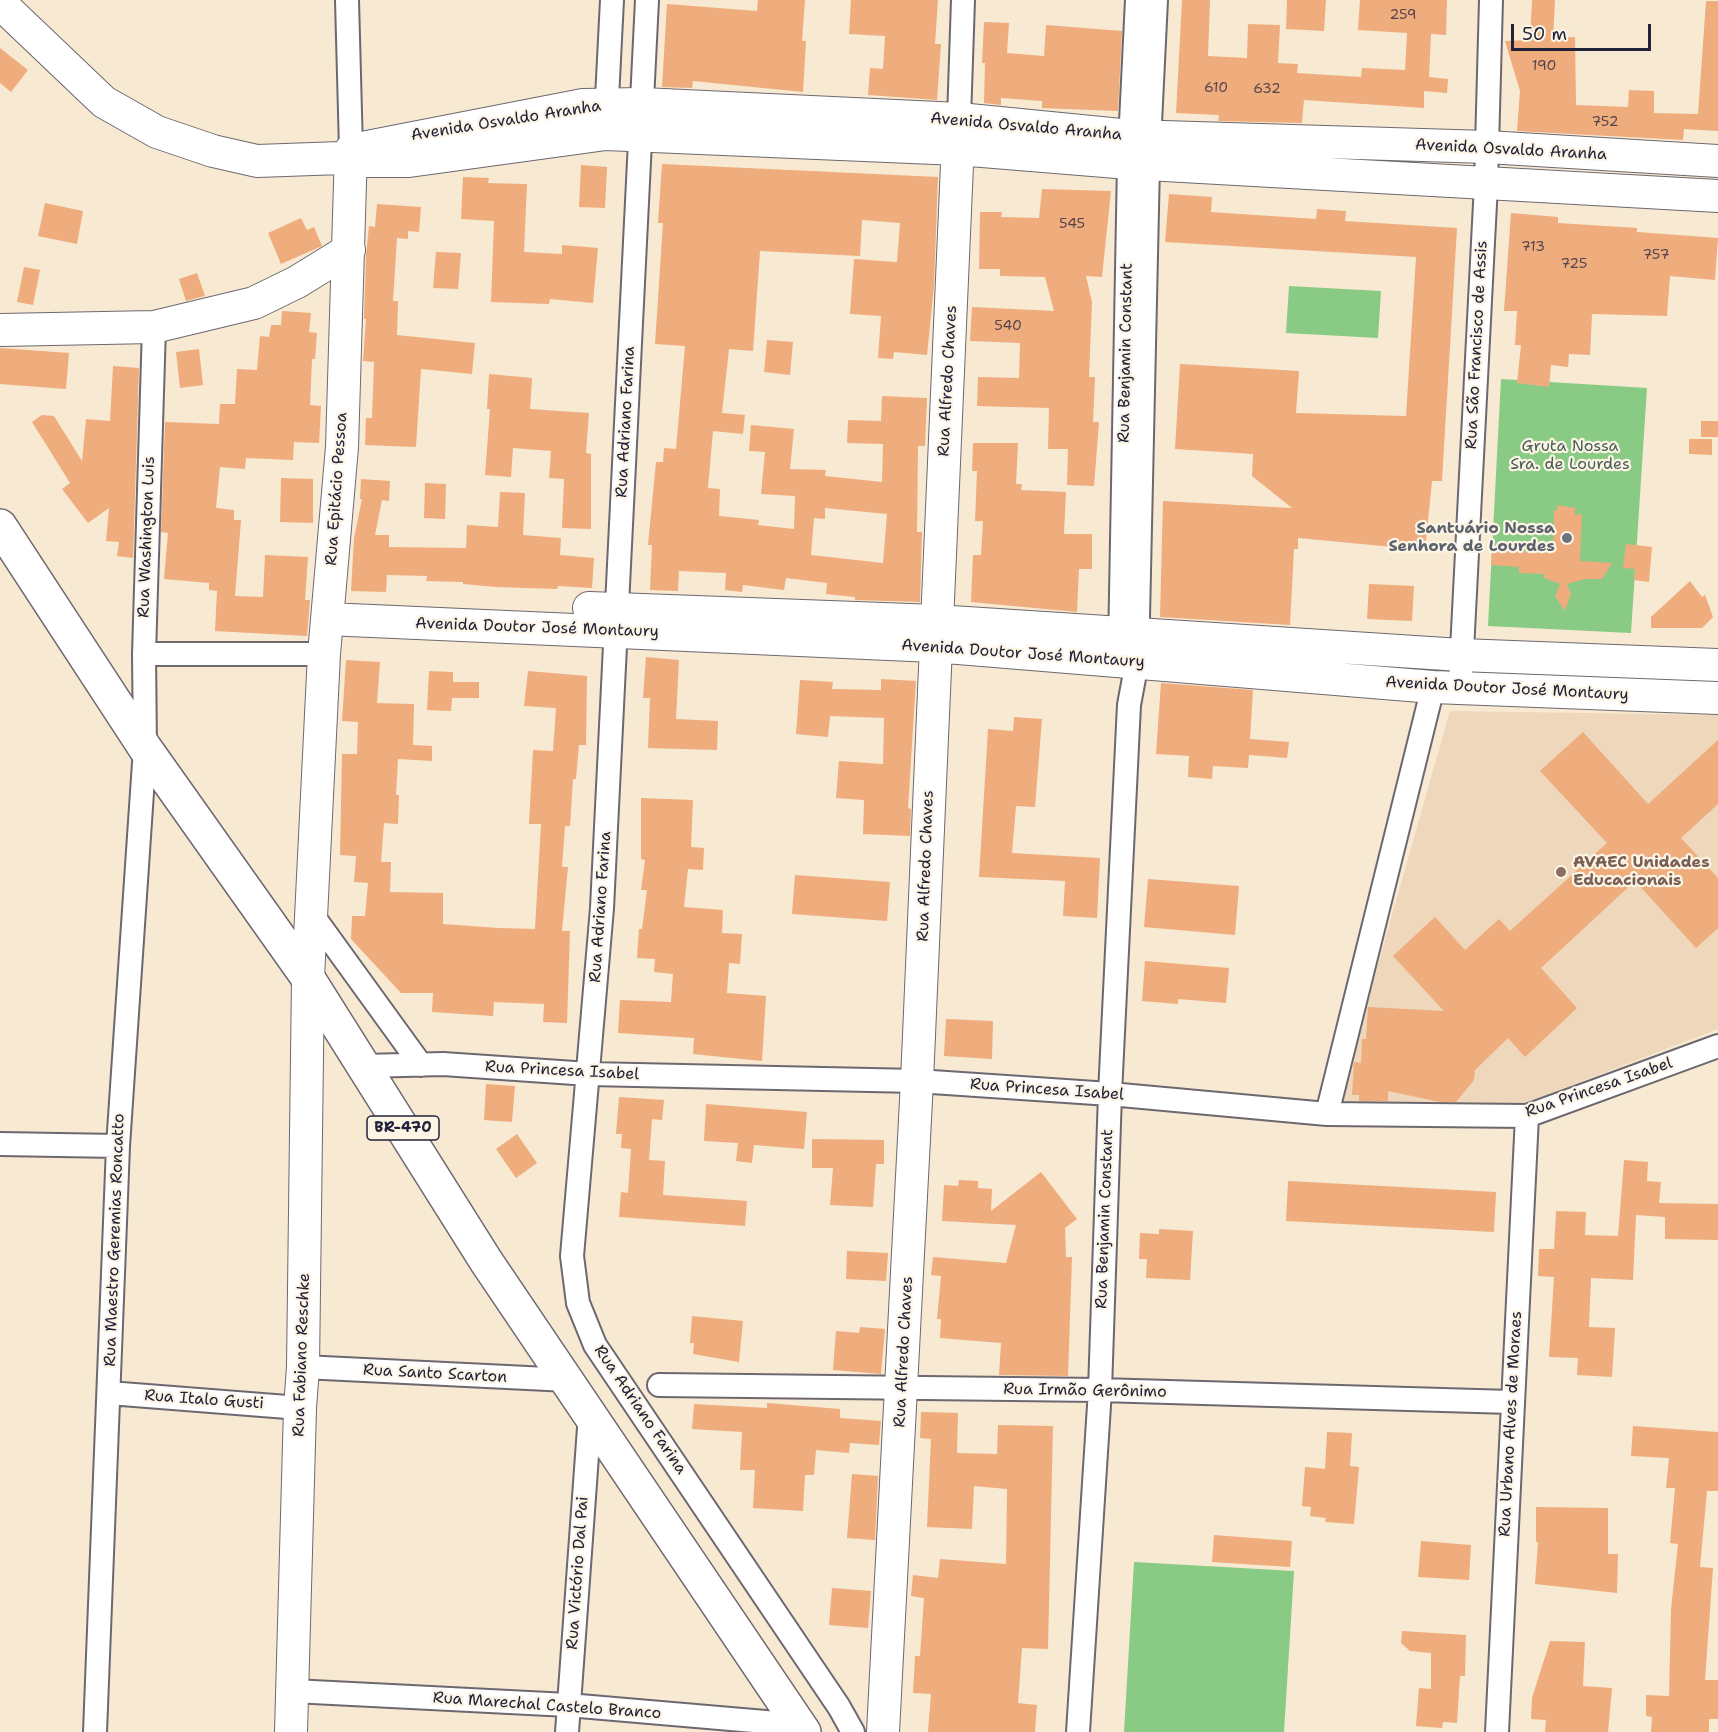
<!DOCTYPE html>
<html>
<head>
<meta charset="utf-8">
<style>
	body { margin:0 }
	#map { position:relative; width:1718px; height:1732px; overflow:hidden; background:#f8e9d2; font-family:"Shantell Sans",sans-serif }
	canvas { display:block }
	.scale { position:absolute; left:1511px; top:24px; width:140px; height:27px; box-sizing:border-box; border:3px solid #22223b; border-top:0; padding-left:8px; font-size:18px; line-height:21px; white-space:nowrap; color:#22223b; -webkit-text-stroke:4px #fcf5e5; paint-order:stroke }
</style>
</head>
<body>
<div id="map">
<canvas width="1718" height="1732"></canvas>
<div class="scale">50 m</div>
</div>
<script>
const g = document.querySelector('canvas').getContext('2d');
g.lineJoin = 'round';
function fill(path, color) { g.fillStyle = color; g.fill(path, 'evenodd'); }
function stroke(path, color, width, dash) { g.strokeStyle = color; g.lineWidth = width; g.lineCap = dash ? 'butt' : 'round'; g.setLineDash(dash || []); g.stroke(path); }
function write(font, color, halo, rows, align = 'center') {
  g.font = font + ' "Shantell Sans",sans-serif'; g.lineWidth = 4.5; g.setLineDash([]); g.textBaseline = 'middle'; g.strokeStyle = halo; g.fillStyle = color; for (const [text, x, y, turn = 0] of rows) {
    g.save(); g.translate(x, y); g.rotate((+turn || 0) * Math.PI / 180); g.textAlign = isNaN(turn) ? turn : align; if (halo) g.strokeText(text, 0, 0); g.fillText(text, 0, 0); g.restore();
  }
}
fill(new Path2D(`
	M 1450,711 L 1718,715 L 1718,1029 L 1522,1104 L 1338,1105 Z`), '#eed7bb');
fill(new Path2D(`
	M 1289,286 L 1381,291 L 1378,338 L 1286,333 Z
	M 1501,379 L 1647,388 L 1631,633 L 1488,626 Z
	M 1134,1562 L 1294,1571 L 1284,1732 L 1124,1732 Z`), '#89cb84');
fill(new Path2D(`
	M 758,0 L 805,0 L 802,41 L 806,41 L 803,92 L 693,81 L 692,88 L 662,87 L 667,4 L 757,11 Z
	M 851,0 L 938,0 L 935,44 L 941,44 L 937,100 L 868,95 L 870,68 L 883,69 L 885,36 L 849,34 Z
	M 1182,0 L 1210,0 L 1208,56 L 1247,58 L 1248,24 L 1280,25 L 1278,63 L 1298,64 L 1297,73 L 1361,77 L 1362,68 L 1405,70 L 1407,33 L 1358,30 L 1360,0 L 1447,0 L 1446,35 L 1431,34 L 1429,77 L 1448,79 L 1447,93 L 1424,91 L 1424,108 L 1304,100 L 1302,123 L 1218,121 L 1219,115 L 1176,113 Z
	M 1287,0 L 1326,0 L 1324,31 L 1286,29 Z
	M 1532,0 L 1555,0 L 1553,38 L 1575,37 L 1576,105 L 1628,107 L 1629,90 L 1654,91 L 1654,113 L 1698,114 L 1706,1 L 1718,1 L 1718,131 L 1684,129 L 1683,140 L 1517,131 L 1520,91 L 1505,41 L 1530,40 Z
	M 984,22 L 1009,23 L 1007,53 L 1044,56 L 1046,25 L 1122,31 L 1118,111 L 1042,108 L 1042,101 L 1001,98 L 1001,105 L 984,103 L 985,63 L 982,63 Z
	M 0,48 L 28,70 L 11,92 L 0,83 Z
	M 662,164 L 938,177 L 934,285 L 927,355 L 894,352 L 893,359 L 878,358 L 881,316 L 850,314 L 854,259 L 897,262 L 900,223 L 862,220 L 860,256 L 760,251 L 753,351 L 729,349 L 722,413 L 745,415 L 743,434 L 713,431 L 708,488 L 720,489 L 719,516 L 759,520 L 758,525 L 794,529 L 795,496 L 761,494 L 765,452 L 749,451 L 751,425 L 794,429 L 790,469 L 826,470 L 825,476 L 882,482 L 883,444 L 847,443 L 848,420 L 881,421 L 882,396 L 927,398 L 925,446 L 918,446 L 917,532 L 922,532 L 920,602 L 855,600 L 855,597 L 826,594 L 827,583 L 786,578 L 784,590 L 743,585 L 742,592 L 725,590 L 726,573 L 679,571 L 678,591 L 650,590 L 652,545 L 648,545 L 656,462 L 663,462 L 664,448 L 676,449 L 685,346 L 655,344 L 663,223 L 658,223 ZM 825,508 L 887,514 L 883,563 L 811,555 L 814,518 L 825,519 Z
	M 581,165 L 607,167 L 605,208 L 579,207 Z
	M 463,177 L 489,178 L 488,183 L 527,184 L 524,252 L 562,254 L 562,245 L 598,248 L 593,303 L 550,299 L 549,304 L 491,302 L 494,221 L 461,219 Z
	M 1042,189 L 1111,191 L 1102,277 L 1086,276 L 1092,302 L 1089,377 L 1095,377 L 1093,422 L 1099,422 L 1094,486 L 1067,485 L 1068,449 L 1048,449 L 1049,408 L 977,406 L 978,377 L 1019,378 L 1020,343 L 970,341 L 972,307 L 1054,311 L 1045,277 L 1000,276 L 1000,269 L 979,269 L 980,212 L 1002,212 L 1001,217 L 1039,218 Z
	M 1169,194 L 1212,197 L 1211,212 L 1316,219 L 1317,209 L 1346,211 L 1345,221 L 1457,228 L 1442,481 L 1432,481 L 1425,550 L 1298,538 L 1298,549 L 1294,549 L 1290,625 L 1160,617 L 1163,501 L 1292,508 L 1252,476 L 1253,454 L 1175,449 L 1180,364 L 1299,371 L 1296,413 L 1406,416 L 1416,257 L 1165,242 Z
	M 45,203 L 83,211 L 77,244 L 38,236 Z
	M 377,204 L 421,207 L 419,232 L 408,231 L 408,239 L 397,238 L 393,301 L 398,301 L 397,335 L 475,343 L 472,374 L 421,369 L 416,447 L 365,445 L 366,418 L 372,418 L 374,362 L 363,361 L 366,319 L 364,319 L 366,255 L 369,226 L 375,227 Z
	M 1511,213 L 1558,217 L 1558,223 L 1637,228 L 1637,232 L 1718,238 L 1715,280 L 1670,276 L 1667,316 L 1592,314 L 1590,355 L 1569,354 L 1568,367 L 1551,365 L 1549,387 L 1517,383 L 1521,345 L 1515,345 L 1517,311 L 1504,311 Z
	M 301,218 L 307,230 L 314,227 L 322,246 L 281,264 L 268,233 Z
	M 436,252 L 461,253 L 458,289 L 433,288 Z
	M 24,267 L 40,270 L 33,305 L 17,302 Z
	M 197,273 L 205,296 L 186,301 L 179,279 Z
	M 282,311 L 311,313 L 309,332 L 317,333 L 315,359 L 312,359 L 310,405 L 321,406 L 319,443 L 294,442 L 293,460 L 246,458 L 245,469 L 220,467 L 216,508 L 234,510 L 234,520 L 241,520 L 235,596 L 263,597 L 265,555 L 308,557 L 305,600 L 310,600 L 307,636 L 215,631 L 217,591 L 209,590 L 209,583 L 164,579 L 168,533 L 161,532 L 165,422 L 219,424 L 220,404 L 235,404 L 237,369 L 257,370 L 260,336 L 269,337 L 271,325 L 281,325 Z
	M 767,340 L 793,342 L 790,375 L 764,372 Z
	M 0,348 L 69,353 L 66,389 L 0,384 Z
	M 199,349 L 203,385 L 180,388 L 176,352 Z
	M 113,366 L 139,368 L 133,558 L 117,556 L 119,542 L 106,541 L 109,508 L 88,523 L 62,489 L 70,483 L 32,422 L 42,415 L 54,416 L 82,461 L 86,419 L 110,421 Z
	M 489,374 L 532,378 L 530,409 L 589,413 L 586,453 L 591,454 L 591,529 L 562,528 L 564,479 L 549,478 L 551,451 L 513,448 L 511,477 L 485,475 L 490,409 L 487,409 Z
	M 1701,421 L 1718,421 L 1718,437 L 1701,437 Z
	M 1689,439 L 1712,439 L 1712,455 L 1689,454 Z
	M 973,443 L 1018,443 L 1016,484 L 1022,484 L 1021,490 L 1066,492 L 1064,534 L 1092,534 L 1092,569 L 1079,569 L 1077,612 L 971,602 L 973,555 L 981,555 L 983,521 L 975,521 L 977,471 L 972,471 Z
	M 281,478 L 313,479 L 313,523 L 280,522 Z
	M 361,479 L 390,481 L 389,501 L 382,500 L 375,535 L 389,535 L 389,547 L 466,548 L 467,525 L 498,527 L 500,492 L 525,493 L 523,535 L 561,538 L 560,555 L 594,558 L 592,588 L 558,586 L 557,589 L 496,587 L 463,584 L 463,582 L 426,581 L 427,576 L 387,575 L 386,592 L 351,591 L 354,538 L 362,499 L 360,499 Z
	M 425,483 L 446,484 L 445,519 L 424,518 Z
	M 1557,505 L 1575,508 L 1575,515 L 1582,514 L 1580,561 L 1612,563 L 1602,579 L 1585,579 L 1567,584 L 1571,594 L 1565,611 L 1555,596 L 1560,584 L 1544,578 L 1544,574 L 1519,573 L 1519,567 L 1491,565 L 1492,545 L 1513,546 L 1512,551 L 1553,553 L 1554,510 L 1557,511 Z
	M 1626,544 L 1652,547 L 1649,582 L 1634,580 L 1635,569 L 1623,568 Z
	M 1690,581 L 1702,597 L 1705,595 L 1713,617 L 1702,628 L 1651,628 L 1651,617 Z
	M 1369,584 L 1414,586 L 1412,621 L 1367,619 Z
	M 646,657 L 679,660 L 676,719 L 718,721 L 717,750 L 648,748 L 650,698 L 643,698 Z
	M 346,660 L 380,662 L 377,703 L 414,704 L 413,745 L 432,746 L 432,761 L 398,759 L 396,795 L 399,795 L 398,824 L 384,823 L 381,862 L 391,862 L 390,892 L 443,893 L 443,924 L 499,928 L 535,929 L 541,824 L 529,824 L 533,750 L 553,751 L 556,708 L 524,706 L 528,671 L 587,676 L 586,745 L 579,745 L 576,779 L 573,779 L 570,826 L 565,826 L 562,867 L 568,867 L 562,931 L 570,931 L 567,1023 L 543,1022 L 544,1004 L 494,1002 L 493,1016 L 432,1012 L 433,993 L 401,993 L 351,939 L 352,916 L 365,916 L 368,883 L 354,882 L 356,856 L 340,855 L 342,754 L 357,754 L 358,722 L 342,721 Z
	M 429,671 L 453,672 L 453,682 L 479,682 L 479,698 L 452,698 L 451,711 L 427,710 Z
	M 881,679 L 916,681 L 908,808 L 911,809 L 910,836 L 863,834 L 864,800 L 836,798 L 839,761 L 883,764 L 884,718 L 830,716 L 828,737 L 796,734 L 800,680 L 833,682 L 832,689 L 881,690 Z
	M 1161,683 L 1253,690 L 1250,739 L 1289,742 L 1287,758 L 1249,755 L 1248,768 L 1213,766 L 1212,779 L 1188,777 L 1189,756 L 1156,754 Z
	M 1014,717 L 1042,719 L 1035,807 L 1016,806 L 1012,853 L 1100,858 L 1097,918 L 1063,916 L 1065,881 L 979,877 L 988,729 L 1013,731 Z
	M 1583,732 L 1648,804 L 1718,740 L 1718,804 L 1681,838 L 1718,878 L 1718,928 L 1696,948 L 1635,881 L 1541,968 L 1577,1008 L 1525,1057 L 1508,1038 L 1475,1070 L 1474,1080 L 1456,1102 L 1440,1102 L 1388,1091 L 1388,1101 L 1359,1101 L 1359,1095 L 1352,1095 L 1354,1062 L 1361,1063 L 1362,1039 L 1366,1039 L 1368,1007 L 1444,1011 L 1393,956 L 1435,917 L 1465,950 L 1499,919 L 1510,931 L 1607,843 L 1540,771 Z
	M 641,798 L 693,800 L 691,847 L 704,848 L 703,870 L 688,869 L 684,907 L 723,910 L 722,933 L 742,934 L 740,964 L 729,963 L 727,993 L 766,996 L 762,1061 L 693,1054 L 694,1038 L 618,1033 L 620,1000 L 671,1002 L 673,974 L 654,972 L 655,959 L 637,958 L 639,929 L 642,929 L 647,890 L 641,890 L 645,860 L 641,859 Z
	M 795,875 L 890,882 L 887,921 L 792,914 Z
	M 1148,879 L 1239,886 L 1235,935 L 1144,927 Z
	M 1145,961 L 1229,968 L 1226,1003 L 1178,999 L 1178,1004 L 1142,1001 Z
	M 946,1019 L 993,1021 L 992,1059 L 944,1056 Z
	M 486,1084 L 515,1086 L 512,1122 L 484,1120 Z
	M 619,1097 L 664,1100 L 662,1120 L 652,1119 L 649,1160 L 665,1161 L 663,1195 L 747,1201 L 745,1226 L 619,1217 L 621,1192 L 628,1193 L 631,1149 L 621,1148 L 622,1134 L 616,1134 Z
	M 706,1104 L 807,1112 L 804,1149 L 754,1145 L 752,1163 L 736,1161 L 738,1143 L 704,1141 Z
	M 517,1134 L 537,1163 L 516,1178 L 496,1149 Z
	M 812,1139 L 884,1140 L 884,1164 L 876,1164 L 873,1207 L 830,1205 L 833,1168 L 812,1168 Z
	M 1624,1160 L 1648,1162 L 1647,1181 L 1661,1182 L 1659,1203 L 1718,1204 L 1718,1240 L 1665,1239 L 1665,1217 L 1636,1215 L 1633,1280 L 1591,1278 L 1589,1327 L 1615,1328 L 1612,1377 L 1577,1375 L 1578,1358 L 1549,1357 L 1554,1277 L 1538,1276 L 1539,1249 L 1554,1249 L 1556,1211 L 1586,1212 L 1585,1235 L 1618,1236 Z
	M 1041,1172 L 1077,1219 L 1065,1228 L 1066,1257 L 1072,1257 L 1068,1376 L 999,1375 L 1001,1343 L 940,1338 L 941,1319 L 937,1319 L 941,1276 L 931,1275 L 933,1257 L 1006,1263 L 1016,1225 L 942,1221 L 944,1185 L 958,1186 L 959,1180 L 978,1181 L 978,1188 L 992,1189 L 991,1211 Z
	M 1288,1181 L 1496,1192 L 1494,1232 L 1286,1221 Z
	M 1159,1229 L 1193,1231 L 1190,1280 L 1146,1278 L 1147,1259 L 1139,1259 L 1140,1233 L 1159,1234 Z
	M 847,1251 L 888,1253 L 886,1281 L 846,1279 Z
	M 692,1316 L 743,1321 L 739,1362 L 693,1354 L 694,1343 L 690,1343 Z
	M 860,1327 L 885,1329 L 881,1374 L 833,1370 L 836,1331 L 859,1333 Z
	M 767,1403 L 840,1409 L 840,1418 L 881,1421 L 879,1445 L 850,1443 L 849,1453 L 816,1450 L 814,1475 L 805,1475 L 803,1511 L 753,1508 L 755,1470 L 740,1470 L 742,1432 L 692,1429 L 694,1404 L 767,1408 Z
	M 921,1412 L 958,1413 L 957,1453 L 997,1454 L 998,1425 L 1053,1426 L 1048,1649 L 1022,1648 L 1018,1703 L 1037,1705 L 1035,1732 L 928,1732 L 931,1694 L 913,1693 L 915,1656 L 920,1656 L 924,1598 L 911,1596 L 913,1575 L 938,1578 L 940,1559 L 1006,1564 L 1007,1489 L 974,1486 L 972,1529 L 927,1527 L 931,1439 L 920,1438 Z
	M 1633,1426 L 1718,1432 L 1718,1491 L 1707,1491 L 1700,1567 L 1713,1568 L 1705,1680 L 1718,1680 L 1718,1719 L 1709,1719 L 1709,1732 L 1651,1732 L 1652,1717 L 1646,1716 L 1646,1695 L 1669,1696 L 1671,1609 L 1678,1544 L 1670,1543 L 1675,1488 L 1666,1488 L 1669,1458 L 1631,1456 Z
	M 1327,1432 L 1352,1433 L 1350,1466 L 1359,1467 L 1354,1524 L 1325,1522 L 1326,1518 L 1310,1516 L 1311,1507 L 1302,1506 L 1305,1467 L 1325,1469 Z
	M 852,1474 L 878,1476 L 875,1540 L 847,1538 Z
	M 1536,1507 L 1608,1508 L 1608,1554 L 1618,1554 L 1617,1593 L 1535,1584 L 1538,1542 L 1536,1542 Z
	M 1214,1535 L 1292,1541 L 1290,1567 L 1212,1562 Z
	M 1421,1541 L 1471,1545 L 1469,1580 L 1418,1577 Z
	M 832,1588 L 871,1591 L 868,1628 L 829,1625 Z
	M 1402,1631 L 1466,1635 L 1465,1676 L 1460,1676 L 1457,1723 L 1443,1722 L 1442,1728 L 1416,1726 L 1419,1688 L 1431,1689 L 1431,1653 L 1410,1651 L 1401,1643 Z
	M 1550,1641 L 1585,1642 L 1583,1686 L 1612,1688 L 1608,1732 L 1545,1732 L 1546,1720 L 1531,1719 L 1532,1698 Z`), '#efac7d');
const street = new Path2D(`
	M 347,0 L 351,150
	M 647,0 L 602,908 L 572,1256 L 578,1303 L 595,1345 L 839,1707 L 853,1732
	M 606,118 L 612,0
	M 959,119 L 963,0
	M 1120,648 L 1129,163 L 1137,0
	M 144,654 L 324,654
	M 1460,689 L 1486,184 L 1491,0
	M 311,913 L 421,1065
	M 364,1066 L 443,1064 L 589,1074 L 917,1081 L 1110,1094 L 1327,1114 L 1527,1116 L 1718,1046
	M 1327,1114 L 1433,687
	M 0,1144 L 118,1146
	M 303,1367 L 568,1380
	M 659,1385 L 1100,1390 L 1511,1402
	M 109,1393 L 300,1408
	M 293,1691 L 568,1705 L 800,1725
	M 95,1732 L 118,1146 L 145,748 L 144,654 L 154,327
	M 567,1732 L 590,1414
	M 1078,1732 L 1100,1390 L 1110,1094 L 1129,705 L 1137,662 L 1148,164 L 1156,0
	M 1497,1732 L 1527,1116`);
const secondary = new Path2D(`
	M 0,3 L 104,102 L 157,132 L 213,151 L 257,161 L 341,158 L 350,161 L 409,161 L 606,134 L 958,149 L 1129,163 L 1718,196
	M 357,149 L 583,105 L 642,104 L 959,119 L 1131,136 L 1487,147 L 1718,161
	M 0,330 L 154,327 L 254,303 L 297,282 L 349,250
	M 589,608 L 936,621 L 1461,655 L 1718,665
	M 327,619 L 934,646 L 1433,687 L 1718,698
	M 291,1732 L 300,1408 L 303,1367 L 308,978 L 324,654 L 342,447 L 351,150
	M 883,1732 L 917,1081 L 959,119`);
const highway = new Path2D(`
	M 0,526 L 145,748 L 308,978 L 486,1261 L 804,1732`);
stroke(street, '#6d6870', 26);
stroke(secondary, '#6d6870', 34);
stroke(highway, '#6d6870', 36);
stroke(street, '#fff', 22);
stroke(secondary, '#fff', 32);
stroke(highway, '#fff', 33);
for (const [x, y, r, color] of [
	[1567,538,6,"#6b7280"],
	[1561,872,6,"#8d6e63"]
]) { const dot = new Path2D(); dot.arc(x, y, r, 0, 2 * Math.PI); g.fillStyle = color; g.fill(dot); stroke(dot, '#fcf5e5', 2); }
write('14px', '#55444c', null, [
	["259",1403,15],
	["190",1544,66],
	["610",1216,88],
	["632",1267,89],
	["752",1605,122],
	["545",1072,224],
	["713",1533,247],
	["757",1656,255],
	["725",1574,264],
	["540",1008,326]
]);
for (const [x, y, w] of [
	[403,1128,72]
]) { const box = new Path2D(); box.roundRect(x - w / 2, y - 12, w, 24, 4.5); g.fillStyle = '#fcf5e5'; g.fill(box); stroke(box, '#22223b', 1.5); }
write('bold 15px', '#22223b', null, [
	["BR-470",403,1128]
]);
write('16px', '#22223b', '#fcf5e5', [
	["Avenida Osvaldo Aranha",506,121,-9],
	["Avenida Osvaldo Aranha",1026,127,5],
	["Avenida Osvaldo Aranha",1511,150,3],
	["Rua São Francisco de Assis",1477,345,-87],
	["Rua Benjamin Constant",1126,353,-89],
	["Rua Alfredo Chaves",948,381,-87],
	["Rua Adriano Farina",626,422,-87],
	["Rua Epitácio Pessoa",337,489,-86],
	["Rua Washington Luis",147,537,-88],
	["Avenida Doutor José Montaury",537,628,2],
	["Avenida Doutor José Montaury",1023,654,4],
	["Avenida Doutor José Montaury",1507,689,3],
	["Rua Alfredo Chaves",926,866,-88],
	["Rua Adriano Farina",601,907,-86],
	["Rua Princesa Isabel",562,1071,3],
	["Rua Princesa Isabel",1599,1088,-19],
	["Rua Princesa Isabel",1047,1090,4],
	["Rua Benjamin Constant",1105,1219,-88],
	["Rua Maestro Geremias Roncatto",115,1240,-88],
	["Rua Alfredo Chaves",904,1352,-87],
	["Rua Fabiano Reschke",302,1355,-88],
	["Rua Santo Scarton",435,1374,3],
	["Rua Irmão Gerônimo",1085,1391,1],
	["Rua Italo Gusti",204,1400,4],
	["Rua Adriano Farina",640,1410,56],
	["Rua Urbano Alves de Moraes",1511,1424,-87],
	["Rua Victório Dal Pai",578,1573,-86],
	["Rua Marechal Castelo Branco",547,1706,4]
]);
write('16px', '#465d55', '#fcf5e5', [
	["Gruta Nossa",1570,447],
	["Sra. de Lourdes",1570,465]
]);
write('bold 16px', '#5b616d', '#fcf5e5', [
	["Santuário Nossa",1555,529],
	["Senhora de Lourdes",1555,547]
], 'right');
write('bold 16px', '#785e54', '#fcf5e5', [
	["AVAEC Unidades",1573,863],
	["Educacionais",1573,881]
], 'left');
</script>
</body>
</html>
